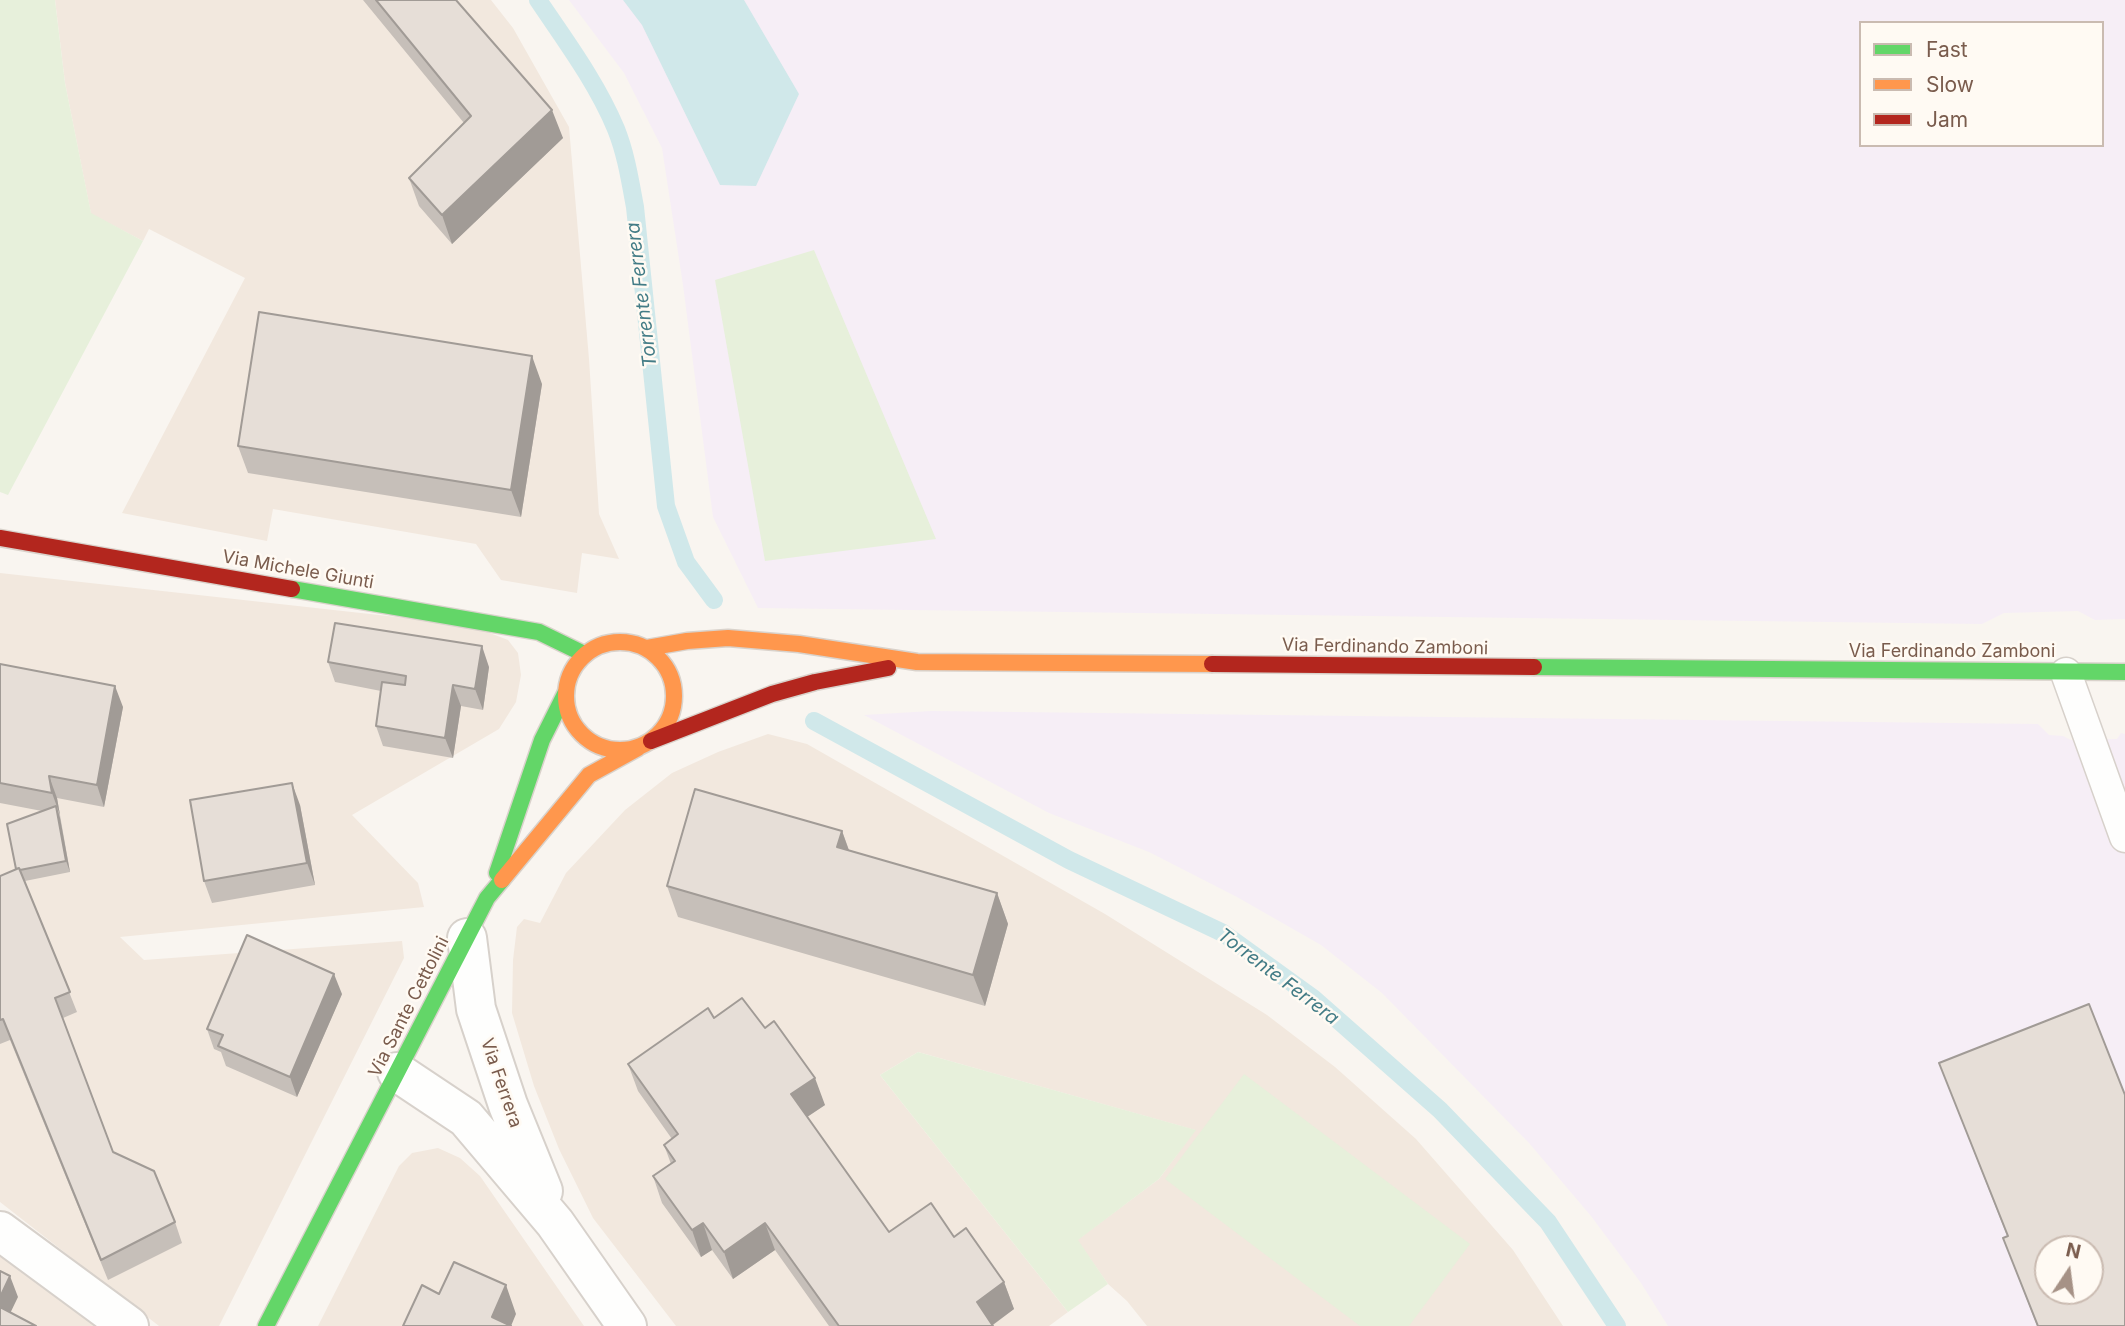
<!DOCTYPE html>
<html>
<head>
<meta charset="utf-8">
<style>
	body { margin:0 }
	#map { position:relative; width:2125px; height:1326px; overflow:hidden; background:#f9f5f0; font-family:Inter,sans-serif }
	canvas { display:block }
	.legend { position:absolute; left:1859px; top:21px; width:245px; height:126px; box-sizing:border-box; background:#fffaf3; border:2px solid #cabbb1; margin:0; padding:9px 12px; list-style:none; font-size:21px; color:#7a5c4d }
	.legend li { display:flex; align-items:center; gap:14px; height:35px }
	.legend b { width:35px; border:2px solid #cabbb1 }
	.north { position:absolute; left:2034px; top:1235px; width:70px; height:70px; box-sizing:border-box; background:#fffaf3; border:2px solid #cabbb1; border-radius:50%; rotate:13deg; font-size:19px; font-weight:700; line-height:28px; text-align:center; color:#7a5c4d }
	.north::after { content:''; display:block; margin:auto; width:24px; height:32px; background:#a69286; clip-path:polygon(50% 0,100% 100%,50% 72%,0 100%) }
</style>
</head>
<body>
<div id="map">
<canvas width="2125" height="1326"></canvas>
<ul class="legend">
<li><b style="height:9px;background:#63d668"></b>Fast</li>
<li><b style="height:9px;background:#ff974d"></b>Slow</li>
<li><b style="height:9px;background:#b3261e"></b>Jam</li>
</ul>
<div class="north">N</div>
</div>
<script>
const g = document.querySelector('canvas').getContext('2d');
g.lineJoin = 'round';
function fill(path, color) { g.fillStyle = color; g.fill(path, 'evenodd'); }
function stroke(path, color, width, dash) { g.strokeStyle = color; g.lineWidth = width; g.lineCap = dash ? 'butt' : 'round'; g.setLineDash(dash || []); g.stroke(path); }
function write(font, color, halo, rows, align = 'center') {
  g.font = font + ' Inter,sans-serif'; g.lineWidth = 5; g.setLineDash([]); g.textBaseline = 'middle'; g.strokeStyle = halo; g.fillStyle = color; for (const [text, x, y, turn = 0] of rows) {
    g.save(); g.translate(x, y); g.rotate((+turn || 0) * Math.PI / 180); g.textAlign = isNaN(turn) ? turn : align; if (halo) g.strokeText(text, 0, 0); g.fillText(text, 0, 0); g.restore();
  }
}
fill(new Path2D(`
	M 55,0 L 491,0 L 513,28 L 569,127 L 589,359 L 599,514 L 619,559 L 582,553 L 577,593 L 501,580 L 476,544 L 273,509 L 267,541 L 122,513 L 245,278 L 149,229 L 143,241 L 91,214 L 65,83 Z
	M 0,573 L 469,625 L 508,640 L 518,653 L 521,675 L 516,702 L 499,729 L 352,815 L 418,883 L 424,907 L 120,937 L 144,960 L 402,941 L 404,958 L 219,1326 L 159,1326 L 0,1202 Z
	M 768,734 L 807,744 L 1105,914 L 1267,1015 L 1335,1067 L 1416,1139 L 1513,1250 L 1563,1326 L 1147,1326 L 1127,1301 L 1108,1284 L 1077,1240 L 1159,1179 L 1195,1130 L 918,1052 L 880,1075 L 1068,1312 L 1049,1326 L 676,1326 L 593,1218 L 559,1149 L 534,1086 L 512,1013 L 513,960 L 517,927 L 524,919 L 540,923 L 566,873 L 625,810 L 672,773 L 718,752 Z
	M 438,1148 L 460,1158 L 480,1176 L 584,1326 L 318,1326 L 399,1166 L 412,1153 Z
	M 0,1250 L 105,1326 L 0,1326 Z`), '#f2e8de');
fill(new Path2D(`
	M 569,0 L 2125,0 L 2125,619 L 2095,620 L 2078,611 L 2004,613 L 1982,624 L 758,608 L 713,517 L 683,285 L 662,148 L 624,73 ZM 1861,23 L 2102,23 L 2102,145 L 1861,145 Z
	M 931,711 L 2038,724 L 2049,735 L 2063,736 L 2071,740 L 2117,739 L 2121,733 L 2125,734 L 2125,1326 L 1668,1326 L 1641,1283 L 1591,1216 L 1529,1143 L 1382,993 L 1321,945 L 1237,897 L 1149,852 L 1049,813 L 864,715 ZM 2048,1249 L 2090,1249 L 2090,1291 L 2048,1291 Z`), '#f6eef6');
fill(new Path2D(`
	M 0,0 L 55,0 L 65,83 L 91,213 L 143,241 L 8,495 L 0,492 Z
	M 814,250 L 936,539 L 765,561 L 715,280 Z
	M 918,1052 L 1196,1130 L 1159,1179 L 1078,1240 L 1108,1284 L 1068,1312 L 880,1075 Z
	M 1244,1074 L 1470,1244 L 1409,1326 L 1360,1326 L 1165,1179 Z`), '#e7f0db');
fill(new Path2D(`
	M 623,0 L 744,0 L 799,94 L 756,186 L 720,185 L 642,25 Z`), '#d0e8ea');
stroke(new Path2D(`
	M 538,0 C 565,40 597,83 616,129 C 626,154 630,180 635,207 L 666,506 L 686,562 L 714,600
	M 814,721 L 1069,860 L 1223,933 L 1313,998 L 1440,1110 L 1548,1222 L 1617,1326`), '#d0e8ea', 18);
const lane = new Path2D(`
	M 2066,673 L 2125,837`);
const street = new Path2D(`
	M 467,938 L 476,1009 L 508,1105 L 543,1191
	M 397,1072 L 466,1118 L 555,1223 L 627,1326
	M 0,1231 L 129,1326`);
const fast = new Path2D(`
	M 292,589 L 539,632 L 584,654
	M 1534,667 L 2125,672
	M 497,873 L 542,740 L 565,694
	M 266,1326 L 487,898 L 502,880`);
const slow = new Path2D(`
	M566 696a54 54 0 1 1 108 0a54 54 0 1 1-108 0Z
	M 647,648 L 687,641 L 728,638 L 799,644 L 917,662 L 1212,664
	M 502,880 L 589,775 L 638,748`);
const jam = new Path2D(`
	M 0,538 L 292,589
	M 1212,664 L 1534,667
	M 651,741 L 772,694 L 815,682 L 888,668`);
stroke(lane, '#d7d1cb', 33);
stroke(street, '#d7d1cb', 42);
stroke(fast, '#d9d2cb', 19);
stroke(slow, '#d9d2cb', 19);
stroke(jam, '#d9d2cb', 19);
stroke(lane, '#fefefd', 30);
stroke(street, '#fefefd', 38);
stroke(fast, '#63d668', 16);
stroke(slow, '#ff974d', 16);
stroke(jam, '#b3261e', 16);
fill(new Path2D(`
	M 363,0 L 456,0 L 563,138 L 452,244 L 419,206 L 409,178 L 464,123 Z
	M 542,384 L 521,517 L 248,473 L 238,446 Z
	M 328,662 L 489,667 L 483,710 L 461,706 L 453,758 L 383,746 L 376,726 L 381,691 L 335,682 Z
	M 0,664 L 123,707 L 104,807 L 57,798 L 70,872 L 25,881 L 77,1012 L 63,1018 L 113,1152 L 175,1222 L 182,1243 L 108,1280 L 10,1040 L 0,1044 L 0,876 L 16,869 L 42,811 L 0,803 Z
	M 300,805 L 315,885 L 212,903 L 204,881 Z
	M 842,831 L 849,850 L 997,893 L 1008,924 L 985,1006 L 678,917 L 667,886 Z
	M 342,994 L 297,1097 L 226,1066 L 221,1052 L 214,1049 L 207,1029 Z
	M 714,1018 L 825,1105 L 807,1117 L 889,1232 L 954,1237 L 1004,1282 L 1014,1309 L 993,1325 L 993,1326 L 829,1326 L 775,1250 L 733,1279 L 712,1250 L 701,1257 L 662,1203 L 653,1176 L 671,1164 L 664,1145 L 672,1139 L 638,1091 L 628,1064 Z
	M 1939,1063 L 2125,1326 L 2037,1326 L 2003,1238 L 2007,1236 Z`), '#c6bfb9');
fill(new Path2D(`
	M 552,110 L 563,138 L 452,244 L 442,215 Z
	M 532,356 L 542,384 L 521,517 L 511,490 Z
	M 482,646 L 489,667 L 483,710 L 475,689 Z
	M 453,685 L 461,706 L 453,758 L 445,738 Z
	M 115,686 L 123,707 L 104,807 L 97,785 Z
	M 49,776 L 57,798 L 60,815 L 52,793 Z
	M 292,783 L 300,805 L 315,885 L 307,863 Z
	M 56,806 L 60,818 L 70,872 L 66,861 Z
	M 842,831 L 853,862 L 837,847 Z
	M 997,893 L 1008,924 L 985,1006 L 973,975 Z
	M 334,974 L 342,994 L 297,1097 L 290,1077 Z
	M 815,1078 L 825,1105 L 801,1121 L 791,1094 Z
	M 703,1223 L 712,1250 L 701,1257 L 692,1230 Z
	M 765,1223 L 775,1250 L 733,1279 L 724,1252 Z
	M 10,1276 L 18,1297 L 4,1326 L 0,1316 L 0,1297 Z
	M 1004,1282 L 1014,1309 L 991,1326 L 977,1302 Z
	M 506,1285 L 516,1314 L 511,1326 L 492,1317 Z`), '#a19b96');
const building = new Path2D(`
	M 376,0 L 456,0 L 552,110 L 442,215 L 409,178 L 471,116 Z
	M 259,312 L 532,356 L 511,490 L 238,446 Z
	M 335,623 L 482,646 L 475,689 L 453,685 L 445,738 L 376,726 L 382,682 L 405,685 L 406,676 L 328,662 Z
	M 0,664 L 115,686 L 97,785 L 49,776 L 52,793 L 0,783 Z
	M 292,783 L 307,863 L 204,881 L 190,800 Z
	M 695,789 L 842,831 L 837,847 L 997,893 L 973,975 L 667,886 Z
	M 56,806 L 66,861 L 20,870 L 19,868 L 16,869 L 7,824 Z
	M 19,868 L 70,992 L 55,998 L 113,1152 L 154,1171 L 175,1222 L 101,1260 L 3,1019 L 0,1020 L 0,876 Z
	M 247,935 L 334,974 L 290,1077 L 218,1046 L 223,1035 L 207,1029 Z
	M 742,998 L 765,1028 L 774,1021 L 815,1078 L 791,1094 L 889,1232 L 931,1203 L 954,1237 L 966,1228 L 1004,1282 L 977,1302 L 993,1326 L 839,1326 L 765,1223 L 724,1252 L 703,1223 L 692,1230 L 653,1176 L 675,1161 L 664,1145 L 678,1134 L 628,1064 L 708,1008 L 714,1018 Z
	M 2089,1004 L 2125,1095 L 2125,1326 L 2038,1326 L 2003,1238 L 2008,1236 L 1939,1063 ZM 2048,1249 L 2090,1249 L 2090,1291 L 2048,1291 Z
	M 454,1262 L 506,1285 L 492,1317 L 511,1326 L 403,1326 L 422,1285 L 439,1294 Z
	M 0,1271 L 10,1276 L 0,1297 Z
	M 0,1307 L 36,1326 L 0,1326 Z`);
fill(building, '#e6ded7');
stroke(building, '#a19b96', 2);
write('18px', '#7a5c4d', '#fffaf3', [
	["Via Michele Giunti",298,570,10],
	["Via Ferdinando Zamboni",1385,647,1],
	["Via Ferdinando Zamboni",1952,652],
	["Via Sante Cettolini",409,1007,-63],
	["Via Ferrera",501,1083,71]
]);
write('italic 19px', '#437c86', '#fffaf3', [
	["Torrente Ferrera",642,295,-97],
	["Torrente Ferrera",1278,977,37]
]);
</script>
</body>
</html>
